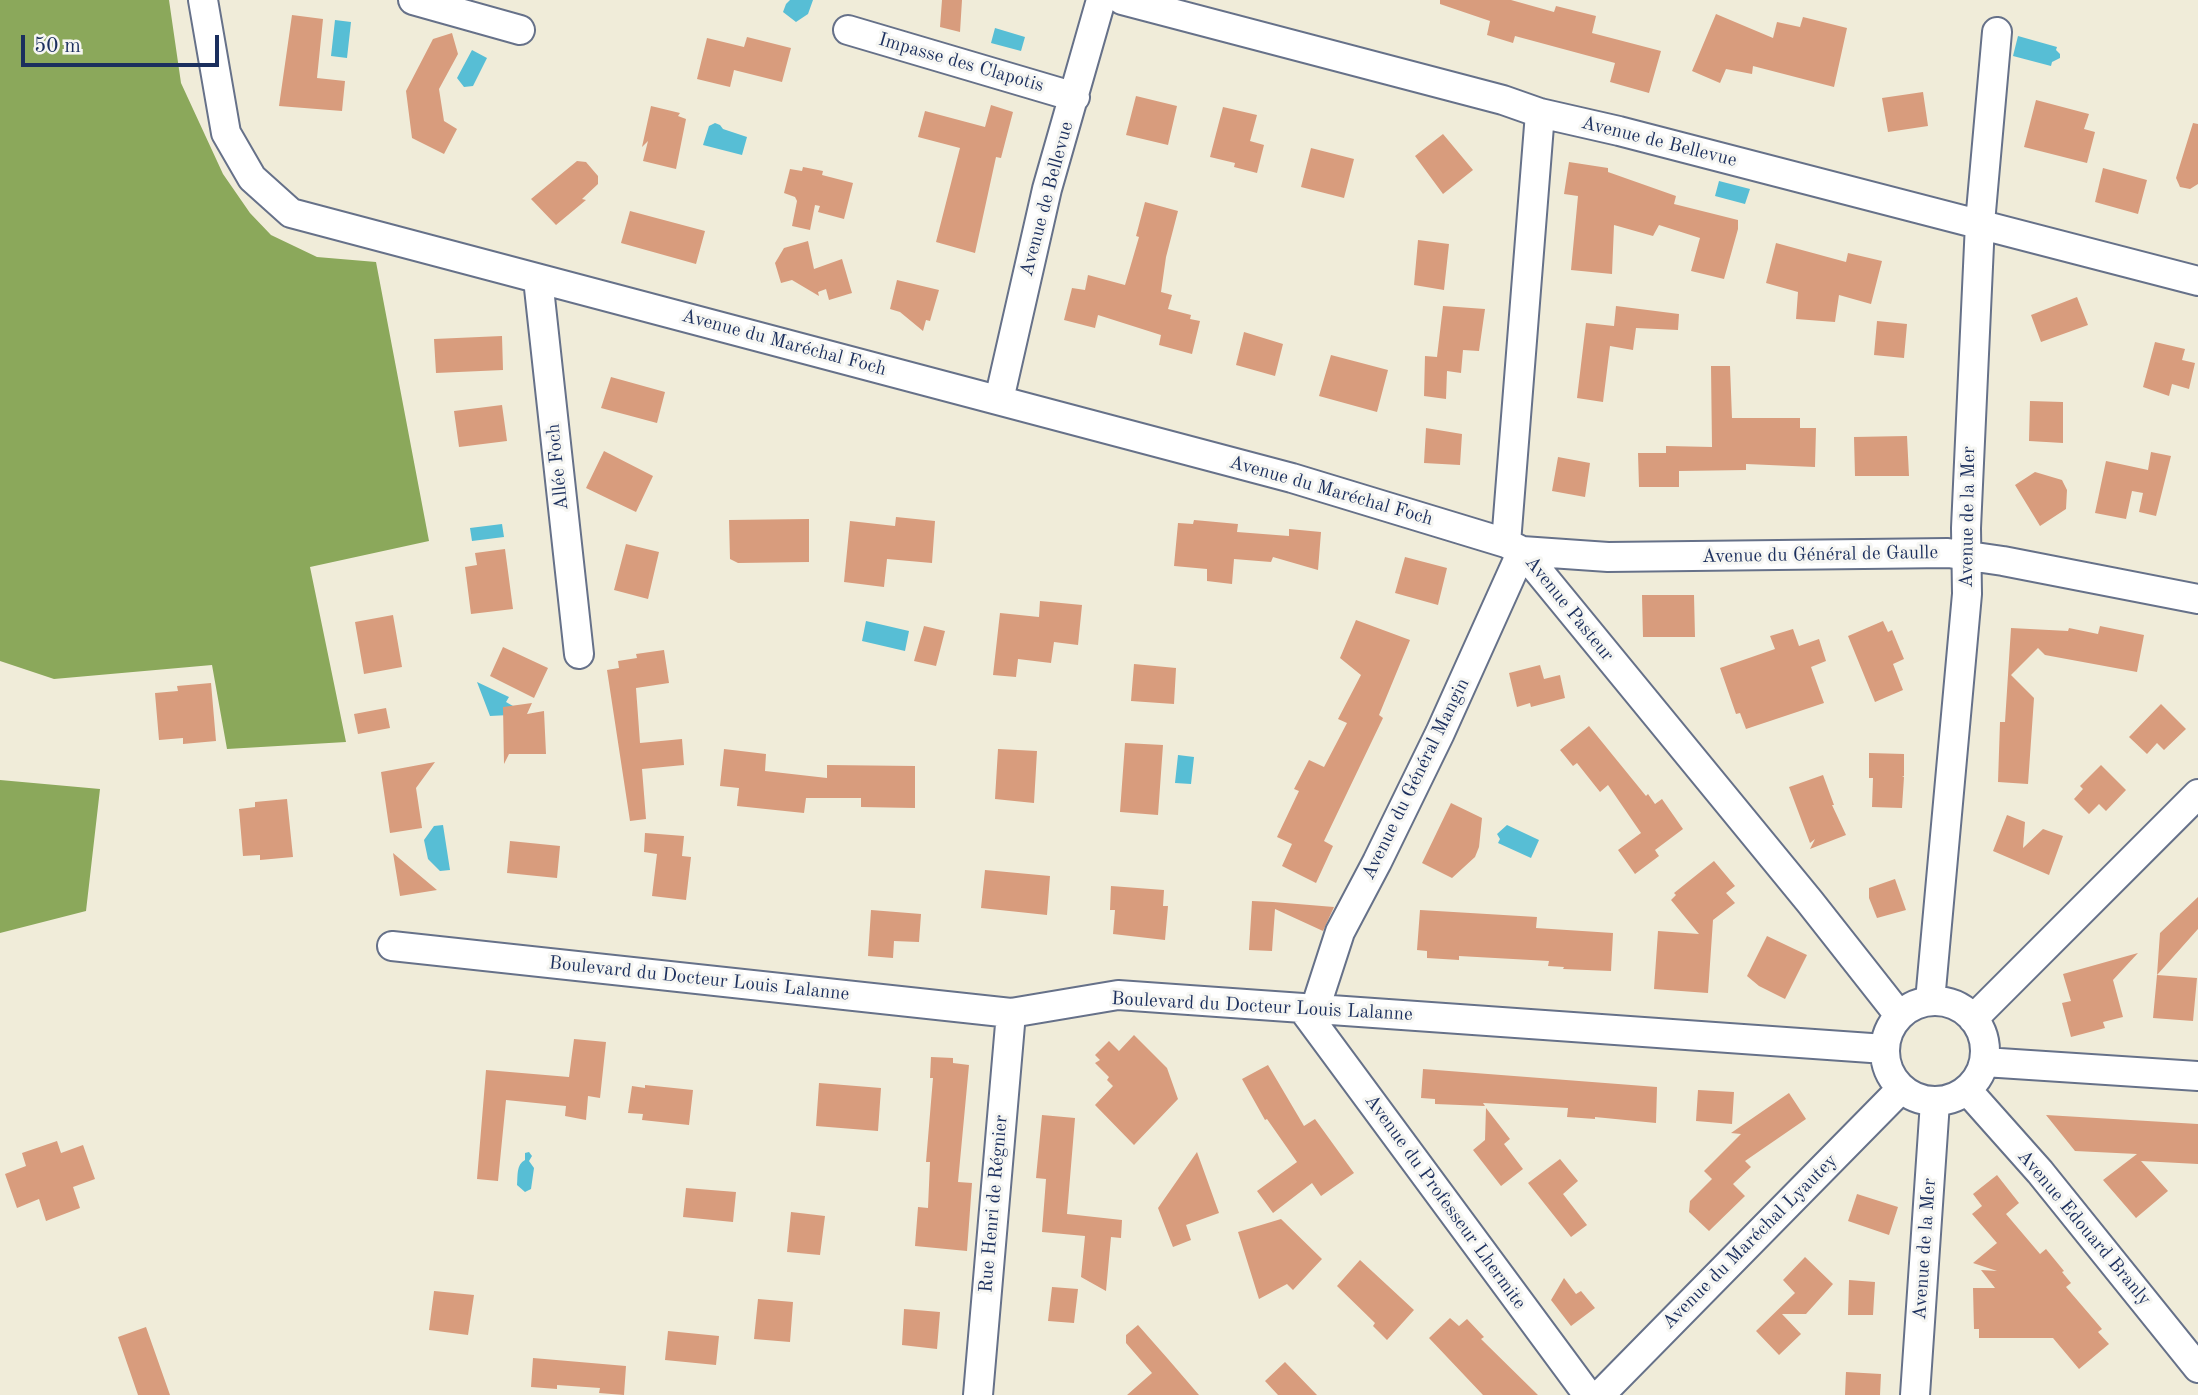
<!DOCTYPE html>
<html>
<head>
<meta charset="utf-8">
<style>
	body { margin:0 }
	#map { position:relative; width:2198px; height:1395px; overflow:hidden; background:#f0ecd9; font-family:"Old Standard TT",serif }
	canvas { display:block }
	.scale { position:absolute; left:21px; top:35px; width:198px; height:32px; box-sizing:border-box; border:4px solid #1b2f5e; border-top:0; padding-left:9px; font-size:21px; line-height:24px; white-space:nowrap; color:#1b2f5e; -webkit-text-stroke:5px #f6f6f2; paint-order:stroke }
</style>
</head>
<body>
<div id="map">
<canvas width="2198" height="1395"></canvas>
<div class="scale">50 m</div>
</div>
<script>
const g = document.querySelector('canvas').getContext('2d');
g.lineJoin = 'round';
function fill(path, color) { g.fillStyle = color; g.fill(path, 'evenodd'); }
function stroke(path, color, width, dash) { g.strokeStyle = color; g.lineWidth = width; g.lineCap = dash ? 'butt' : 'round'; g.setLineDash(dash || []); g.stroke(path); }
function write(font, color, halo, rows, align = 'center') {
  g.font = font + ' "Old Standard TT",serif'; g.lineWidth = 6; g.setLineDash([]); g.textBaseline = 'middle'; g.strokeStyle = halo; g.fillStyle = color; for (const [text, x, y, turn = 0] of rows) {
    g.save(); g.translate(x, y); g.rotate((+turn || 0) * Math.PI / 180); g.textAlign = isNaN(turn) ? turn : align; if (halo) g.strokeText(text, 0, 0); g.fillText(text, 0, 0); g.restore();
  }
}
fill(new Path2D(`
	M 0,0 L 169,0 L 181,83 L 223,174 L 250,213 L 271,235 L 317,257 L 376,262 L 429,541 L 310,567 L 346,742 L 227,749 L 212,665 L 54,679 L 0,661 Z
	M 0,780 L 100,789 L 86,911 L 0,933 Z`), '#8ba85b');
fill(new Path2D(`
	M 790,0 L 813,0 L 808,14 L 796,22 L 783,12 L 786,4 Z
	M 335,20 L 351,22 L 347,58 L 331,56 Z
	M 995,28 L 1025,37 L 1021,51 L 991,43 Z
	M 2018,36 L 2057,47 L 2056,50 L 2060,54 L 2060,58 L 2052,62 L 2051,66 L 2013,56 Z
	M 472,50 L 487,58 L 473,86 L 464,87 L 457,78 Z
	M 715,123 L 720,125 L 723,129 L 747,137 L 742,155 L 703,145 L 709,126 Z
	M 1719,181 L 1750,189 L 1745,204 L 1715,196 Z
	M 502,524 L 504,537 L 472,541 L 470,528 Z
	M 866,621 L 909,631 L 905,651 L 862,641 Z
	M 477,682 L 509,697 L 506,702 L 513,706 L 509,715 L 490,716 Z
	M 1178,755 L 1194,757 L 1191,784 L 1175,783 Z
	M 443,825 L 450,870 L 440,871 L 428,859 L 424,840 L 434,826 Z
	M 1507,825 L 1539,840 L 1531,858 L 1498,843 L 1500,839 L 1497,834 Z
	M 529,1152 L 532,1156 L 529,1161 L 534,1168 L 531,1189 L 525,1192 L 517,1185 C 518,1175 516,1165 525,1160 L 525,1153 Z`), '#57bed5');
fill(new Path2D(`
	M 942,0 L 962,0 L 960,32 L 940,27 Z
	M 1440,0 L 1511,0 L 1554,12 L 1556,6 L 1596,16 L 1592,33 L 1661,51 L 1649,93 L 1610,82 L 1615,63 L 1515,36 L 1513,43 L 1487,35 L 1490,21 L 1440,4 Z
	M 1716,14 L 1773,38 L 1777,22 L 1800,27 L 1803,17 L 1847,28 L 1834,87 L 1753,66 L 1752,74 L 1726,69 L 1720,83 L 1692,71 Z
	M 292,15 L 323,19 L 317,78 L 345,81 L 342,111 L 279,106 Z
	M 452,33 L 458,54 L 439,89 L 444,121 L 457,129 L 444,154 L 412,138 L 406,91 L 433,39 Z
	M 747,37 L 791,48 L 782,82 L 734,70 L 730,87 L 697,79 L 707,38 L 744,47 Z
	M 1923,92 L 1928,126 L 1888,132 L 1882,98 Z
	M 1136,96 L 1177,106 L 1168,145 L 1126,135 Z
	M 2036,100 L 2089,114 L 2084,129 L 2095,132 L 2087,163 L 2024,147 Z
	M 991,105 L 1013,112 L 1001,158 L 996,157 L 975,253 L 936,242 L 960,148 L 918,137 L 925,111 L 985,127 Z
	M 651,106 L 680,113 L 678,116 L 686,119 L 676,169 L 643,161 L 648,141 L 642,147 Z
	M 1223,107 L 1257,115 L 1250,141 L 1264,145 L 1257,173 L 1234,167 L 1235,163 L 1210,157 Z
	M 2193,123 L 2198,124 L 2198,184 L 2190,189 L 2180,187 L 2176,178 Z
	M 1443,134 L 1473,170 L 1443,194 L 1415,156 Z
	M 1311,148 L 1354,159 L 1344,198 L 1301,187 Z
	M 577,161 L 586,162 L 598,176 L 598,184 L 582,199 L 586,200 L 556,225 L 531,199 Z
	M 1569,162 L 1608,168 L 1608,172 L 1676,196 L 1674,204 L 1738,220 L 1738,229 L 1724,279 L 1691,271 L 1700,238 L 1659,225 L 1653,236 L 1614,225 L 1612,274 L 1571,270 L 1578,196 L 1564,194 Z
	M 803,167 L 823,171 L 822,175 L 853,183 L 844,219 L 818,212 L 820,206 L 815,205 L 810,230 L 792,226 L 797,201 L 795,197 L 784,193 L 790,169 L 802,171 Z
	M 2103,168 L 2147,180 L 2138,214 L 2095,202 Z
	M 1145,202 L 1178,211 L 1166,257 L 1161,292 L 1172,295 L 1168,309 L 1191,315 L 1190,319 L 1200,321 L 1192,354 L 1159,345 L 1161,335 L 1098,315 L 1095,328 L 1064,320 L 1072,288 L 1085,290 L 1088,275 L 1125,285 L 1139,237 L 1136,236 Z
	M 630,211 L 705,231 L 696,264 L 621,243 Z
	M 1418,240 L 1449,244 L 1444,290 L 1414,285 Z
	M 808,241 L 814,269 L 842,259 L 852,293 L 829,300 L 826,289 L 818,292 L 819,296 L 792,280 L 781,283 L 775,263 L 784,248 Z
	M 1776,243 L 1846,262 L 1848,253 L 1882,261 L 1871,304 L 1839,295 L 1835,322 L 1796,319 L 1798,292 L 1766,283 Z
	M 897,280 L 939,290 L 930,321 L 926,320 L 923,331 L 900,312 L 890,309 Z
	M 2077,297 L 2088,325 L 2041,342 L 2031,315 Z
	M 1443,306 L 1485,309 L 1479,351 L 1463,350 L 1461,373 L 1447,371 L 1446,399 L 1424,396 L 1425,356 L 1437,357 Z
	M 1616,306 L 1679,314 L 1678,330 L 1636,328 L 1633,350 L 1610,346 L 1603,402 L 1577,398 L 1586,323 L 1614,326 Z
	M 1877,321 L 1907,324 L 1904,358 L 1874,355 Z
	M 1244,332 L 1283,344 L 1275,376 L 1236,365 Z
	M 502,336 L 503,370 L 436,373 L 434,339 Z
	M 2155,342 L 2185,349 L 2182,360 L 2195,363 L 2189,389 L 2172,384 L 2169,396 L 2143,387 Z
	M 1331,355 L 1388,370 L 1377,412 L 1319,396 Z
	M 1711,366 L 1730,366 L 1732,418 L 1800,418 L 1800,428 L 1816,428 L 1815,467 L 1746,464 L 1746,470 L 1679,471 L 1679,487 L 1639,487 L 1638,453 L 1666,453 L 1666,446 L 1712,447 Z
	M 611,377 L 665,392 L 657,423 L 601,408 Z
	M 2030,401 L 2063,402 L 2063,443 L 2029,441 Z
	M 502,405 L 507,441 L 459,447 L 454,411 Z
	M 1426,428 L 1462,434 L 1460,465 L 1424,463 Z
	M 1907,436 L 1909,476 L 1855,476 L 1854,437 Z
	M 604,451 L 653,476 L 636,512 L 586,488 Z
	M 2151,452 L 2171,456 L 2156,516 L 2139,512 L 2143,493 L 2132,491 L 2126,519 L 2095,513 L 2106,461 L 2148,470 Z
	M 1558,457 L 1590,463 L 1585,497 L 1552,491 Z
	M 2035,472 L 2062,480 L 2067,490 L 2066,509 L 2040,526 L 2015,485 Z
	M 896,517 L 935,521 L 932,563 L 887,559 L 884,587 L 844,582 L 850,521 L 895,526 Z
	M 809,519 L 809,562 L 738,563 L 730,559 L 729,520 Z
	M 1194,520 L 1238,524 L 1237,532 L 1289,536 L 1289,529 L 1321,532 L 1318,570 L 1273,557 L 1271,562 L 1234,559 L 1232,584 L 1207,581 L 1207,569 L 1174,566 L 1178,523 L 1193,524 Z
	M 626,544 L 659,552 L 648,599 L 614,590 Z
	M 505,549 L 513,609 L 471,614 L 465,567 L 477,565 L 475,553 Z
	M 1405,557 L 1447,568 L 1438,605 L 1395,593 Z
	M 1642,595 L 1694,595 L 1695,637 L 1643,637 Z
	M 1040,601 L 1082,605 L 1078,645 L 1054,642 L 1051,663 L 1018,659 L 1016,677 L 993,675 L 1000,613 L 1039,617 Z
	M 393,615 L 402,667 L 364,674 L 355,622 Z
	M 1356,620 L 1410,640 L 1379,715 L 1383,718 L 1324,841 L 1333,846 L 1316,883 L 1282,866 L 1292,844 L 1277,837 L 1299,791 L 1294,789 L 1309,760 L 1324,767 L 1347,723 L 1338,719 L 1361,675 L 1340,658 Z
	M 1883,621 L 1888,632 L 1892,630 L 1904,659 L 1893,664 L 1903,690 L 1875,702 L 1848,636 Z
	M 924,626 L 945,631 L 936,666 L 914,661 Z
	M 2100,626 L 2144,635 L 2137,672 L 2045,655 L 2038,648 L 2011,675 L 2034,698 L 2028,784 L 1998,782 L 2000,722 L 2005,722 L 2011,628 L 2068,631 L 2069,628 L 2098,634 Z
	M 1793,629 L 1799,646 L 1819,639 L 1826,661 L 1811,667 L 1824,703 L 1746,729 L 1740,713 L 1736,714 L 1720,668 L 1775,649 L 1770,636 Z
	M 503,647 L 548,668 L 534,698 L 490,676 Z
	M 664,650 L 669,683 L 636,688 L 640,743 L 682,739 L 684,765 L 642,769 L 646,819 L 630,821 L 607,670 L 619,668 L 618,661 L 637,658 L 636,654 Z
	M 1134,664 L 1176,668 L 1174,704 L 1131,701 Z
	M 1540,665 L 1544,679 L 1560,675 L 1565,698 L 1531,707 L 1530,703 L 1517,707 L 1509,673 Z
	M 211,683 L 216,741 L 183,744 L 183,738 L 159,740 L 155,693 L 178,691 L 177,686 Z
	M 532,703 L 527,714 L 544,711 L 546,754 L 509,754 L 504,764 L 503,707 Z
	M 2161,704 L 2186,729 L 2164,750 L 2157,743 L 2147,754 L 2129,737 Z
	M 386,708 L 390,728 L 358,734 L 354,714 Z
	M 1589,726 L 1646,796 L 1648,794 L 1655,804 L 1662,799 L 1683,829 L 1655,850 L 1659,856 L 1635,874 L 1618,850 L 1641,833 L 1608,785 L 1600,792 L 1577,763 L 1573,766 L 1560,750 Z
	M 1125,743 L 1163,745 L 1158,815 L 1120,812 Z
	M 724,749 L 766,754 L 765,771 L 827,778 L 827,765 L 915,766 L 915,808 L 861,807 L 861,798 L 806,798 L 804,813 L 737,806 L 739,788 L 720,786 Z
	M 998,749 L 1037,751 L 1034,803 L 995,799 Z
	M 1869,753 L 1904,754 L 1904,776 L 1902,776 L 1904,777 L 1902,808 L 1872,807 L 1873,778 L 1869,778 Z
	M 435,762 L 416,788 L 422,828 L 390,833 L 381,772 Z
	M 2101,765 L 2126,790 L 2106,811 L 2099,804 L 2089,814 L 2074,799 L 2083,789 L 2080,786 Z
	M 1823,775 L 1834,805 L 1832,805 L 1846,835 L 1810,849 L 1815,839 L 1810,843 L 1789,787 Z
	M 287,799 L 293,857 L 260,860 L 260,855 L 243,856 L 239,809 L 255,807 L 255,802 Z
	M 1451,803 L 1482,818 L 1479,847 L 1475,857 L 1452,878 L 1422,863 Z
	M 2007,815 L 2025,822 L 2023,848 L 2043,829 L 2063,836 L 2049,875 L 1993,851 Z
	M 645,833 L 684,836 L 682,856 L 691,857 L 686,900 L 652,896 L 657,854 L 644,852 Z
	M 510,841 L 560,846 L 557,878 L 507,873 Z
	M 393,853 L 437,890 L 400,896 Z
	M 1714,861 L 1735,886 L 1726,893 L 1735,903 L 1713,920 L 1708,993 L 1654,989 L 1658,931 L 1699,934 L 1671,900 L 1676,895 L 1674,893 Z
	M 985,870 L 1050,876 L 1047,915 L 981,908 Z
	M 1895,879 L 1906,910 L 1877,918 L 1869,898 L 1869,888 Z
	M 1111,886 L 1164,890 L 1163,906 L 1168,906 L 1165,940 L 1113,934 L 1115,910 L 1110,910 Z
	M 2198,897 L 2198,929 L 2157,975 L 2160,933 Z
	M 1252,901 L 1273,902 L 1334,907 L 1323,931 L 1275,909 L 1272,951 L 1249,950 Z
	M 871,910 L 921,914 L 919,942 L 894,941 L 893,958 L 868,956 Z
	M 1420,910 L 1537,917 L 1536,928 L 1613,933 L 1611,971 L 1563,969 L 1564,967 L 1548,966 L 1549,961 L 1459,956 L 1459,960 L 1427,958 L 1427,951 L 1417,950 Z
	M 1767,936 L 1807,955 L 1785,999 L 1759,986 L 1747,976 Z
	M 2138,953 L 2113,980 L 2123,1017 L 2103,1022 L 2105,1028 L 2071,1037 L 2062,1003 L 2071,1001 L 2063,974 Z
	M 2157,975 L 2197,978 L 2193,1021 L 2153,1018 Z
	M 1134,1035 L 1167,1068 L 1178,1099 L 1134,1145 L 1095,1105 L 1113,1086 L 1107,1080 L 1109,1077 L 1095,1063 L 1100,1060 L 1095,1055 L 1109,1041 L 1119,1051 Z
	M 574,1039 L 606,1042 L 600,1098 L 588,1096 L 586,1120 L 565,1116 L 566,1106 L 506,1100 L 498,1181 L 477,1179 L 486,1070 L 569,1077 Z
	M 931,1057 L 953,1058 L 953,1063 L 969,1065 L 958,1182 L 972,1183 L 967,1251 L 915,1246 L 918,1207 L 928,1208 L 930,1162 L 926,1162 L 933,1078 L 930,1078 Z
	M 1268,1065 L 1304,1126 L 1315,1119 L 1354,1173 L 1321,1196 L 1312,1183 L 1273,1213 L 1257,1191 L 1297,1162 L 1267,1119 L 1265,1120 L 1242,1079 Z
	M 1423,1069 L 1657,1087 L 1656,1123 L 1595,1117 L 1595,1119 L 1567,1117 L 1568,1108 L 1483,1103 L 1485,1106 L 1435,1104 L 1435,1099 L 1421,1098 Z
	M 819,1083 L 881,1088 L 878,1131 L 816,1126 Z
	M 645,1085 L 693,1090 L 689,1125 L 642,1120 L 643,1114 L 628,1113 L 632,1086 L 645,1088 Z
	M 1698,1090 L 1734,1092 L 1732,1124 L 1696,1121 Z
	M 1789,1093 L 1806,1119 L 1745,1161 L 1751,1167 L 1733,1184 L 1745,1196 L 1709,1231 L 1689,1212 L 1690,1201 L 1712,1179 L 1704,1171 L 1741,1134 L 1731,1133 Z
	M 1486,1108 L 1510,1139 L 1504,1144 L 1523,1169 L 1501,1186 L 1473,1150 L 1485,1140 Z
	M 1042,1115 L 1075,1118 L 1067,1214 L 1122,1220 L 1121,1238 L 1111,1237 L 1106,1291 L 1081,1277 L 1085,1236 L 1042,1232 L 1046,1179 L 1036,1178 Z
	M 2046,1115 L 2198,1124 L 2198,1164 L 2141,1161 L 2168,1191 L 2136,1218 L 2103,1180 L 2137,1154 L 2075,1151 Z
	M 57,1141 L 61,1153 L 83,1145 L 95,1179 L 73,1187 L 80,1208 L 46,1221 L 39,1199 L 17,1208 L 5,1174 L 26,1166 L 22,1153 Z
	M 1197,1152 L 1219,1213 L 1186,1225 L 1191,1240 L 1173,1247 L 1158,1208 Z
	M 1560,1159 L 1578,1181 L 1563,1194 L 1587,1225 L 1571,1237 L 1528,1183 Z
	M 1997,1175 L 2019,1203 L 2006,1214 L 2040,1254 L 2046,1249 L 2064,1271 L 2062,1272 L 2071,1283 L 2066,1287 L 2102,1329 L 2098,1332 L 2109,1344 L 2079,1369 L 2053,1338 L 1979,1338 L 1979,1329 L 1974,1329 L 1973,1288 L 1995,1288 L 1981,1270 L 1997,1271 L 1973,1263 L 1997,1243 L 1972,1214 L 1982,1206 L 1973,1194 Z
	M 686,1188 L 736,1192 L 733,1222 L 683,1217 Z
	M 1857,1194 L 1898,1207 L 1889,1235 L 1848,1221 Z
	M 791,1212 L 825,1216 L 820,1255 L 787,1252 Z
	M 1281,1219 L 1322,1259 L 1293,1290 L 1287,1284 L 1259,1299 L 1238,1232 Z
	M 1805,1257 L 1833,1284 L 1806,1314 L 1782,1314 L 1801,1334 L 1779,1355 L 1756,1331 L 1795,1293 L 1783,1280 Z
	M 1360,1260 L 1414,1310 L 1387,1340 L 1373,1326 L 1375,1323 L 1337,1286 Z
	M 1564,1278 L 1576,1294 L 1581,1291 L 1595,1308 L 1571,1326 L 1551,1300 Z
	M 1849,1280 L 1875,1282 L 1873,1315 L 1848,1315 Z
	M 1052,1287 L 1078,1289 L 1074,1323 L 1048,1321 Z
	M 434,1291 L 474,1295 L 468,1335 L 429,1330 Z
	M 758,1299 L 793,1302 L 790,1342 L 754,1339 Z
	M 904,1309 L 940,1312 L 937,1349 L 902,1345 Z
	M 1450,1318 L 1459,1326 L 1467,1319 L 1484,1337 L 1481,1339 L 1538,1395 L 1483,1395 L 1429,1338 Z
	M 1138,1325 L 1168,1359 L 1199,1395 L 1127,1395 L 1152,1373 L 1126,1343 L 1126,1335 Z
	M 146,1327 L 170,1395 L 138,1395 L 118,1337 Z
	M 668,1331 L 719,1336 L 716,1365 L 665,1360 Z
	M 533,1358 L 626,1366 L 624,1395 L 599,1393 L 600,1388 L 557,1385 L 557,1389 L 531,1387 Z
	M 1285,1362 L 1317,1395 L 1278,1395 L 1265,1381 Z
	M 1846,1372 L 1881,1374 L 1880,1395 L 1845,1395 Z`), '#d89c7d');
const minor = new Path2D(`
	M 203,0 L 226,133 L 252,178 L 291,213 L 1292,478 L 1506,543
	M 413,0 L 520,30
	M 1122,0 L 1503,100 L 1540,113 L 1619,131 L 2198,281
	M 848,30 L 1075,97
	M 1540,113 L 1506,543 L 1522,551 L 1810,902 L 1899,1015
	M 538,279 L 579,654
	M 999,400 L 1047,189 L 1101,0
	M 392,946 L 1011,1013 L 1118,995 L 1885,1049
	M1885 1051a50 50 0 1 1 100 0a50 50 0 1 1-100 0Z
	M 1930,1001 L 1967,594 L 1966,528 L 1980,223 L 1997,32
	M 1302,1008 L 1588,1395
	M 1315,1009 L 1340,932 L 1377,862 L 1440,733 L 1522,551 L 1608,557 L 1948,553 L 2003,561 L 2198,599
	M 1973,1019 L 2198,794
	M 1984,1062 L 2198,1076
	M 1967,1090 L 2040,1172 L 2198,1368
	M 978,1395 L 1011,1013
	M 1600,1395 L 1901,1089
	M 1915,1395 L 1935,1102`);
stroke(minor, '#667189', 32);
stroke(minor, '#fff', 28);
write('19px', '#1b2f5e', '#f6f6f2', [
	["Impasse des Clapotis",961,63,16],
	["Avenue de Bellevue",1659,142,14],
	["Avenue de Bellevue",1047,199,-75],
	["Avenue du Maréchal Foch",784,343,15],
	["Allée Foch",558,467,-96],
	["Avenue du Maréchal Foch",1331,491,16],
	["Avenue de la Mer",1968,517,-89],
	["Avenue du Général de Gaulle",1820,555,-1],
	["Avenue Pasteur",1569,609,51],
	["Avenue du Général Mangin",1416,779,-64],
	["Boulevard du Docteur Louis Lalanne",699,979,6],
	["Boulevard du Docteur Louis Lalanne",1262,1007,3],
	["Avenue du Professeur Lhermite",1445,1202,54],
	["Rue Henri de Régnier",994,1204,-85],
	["Avenue Edouard Branly",2084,1228,50],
	["Avenue du Maréchal Lyautey",1750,1242,-45],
	["Avenue de la Mer",1925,1249,-86]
]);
</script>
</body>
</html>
